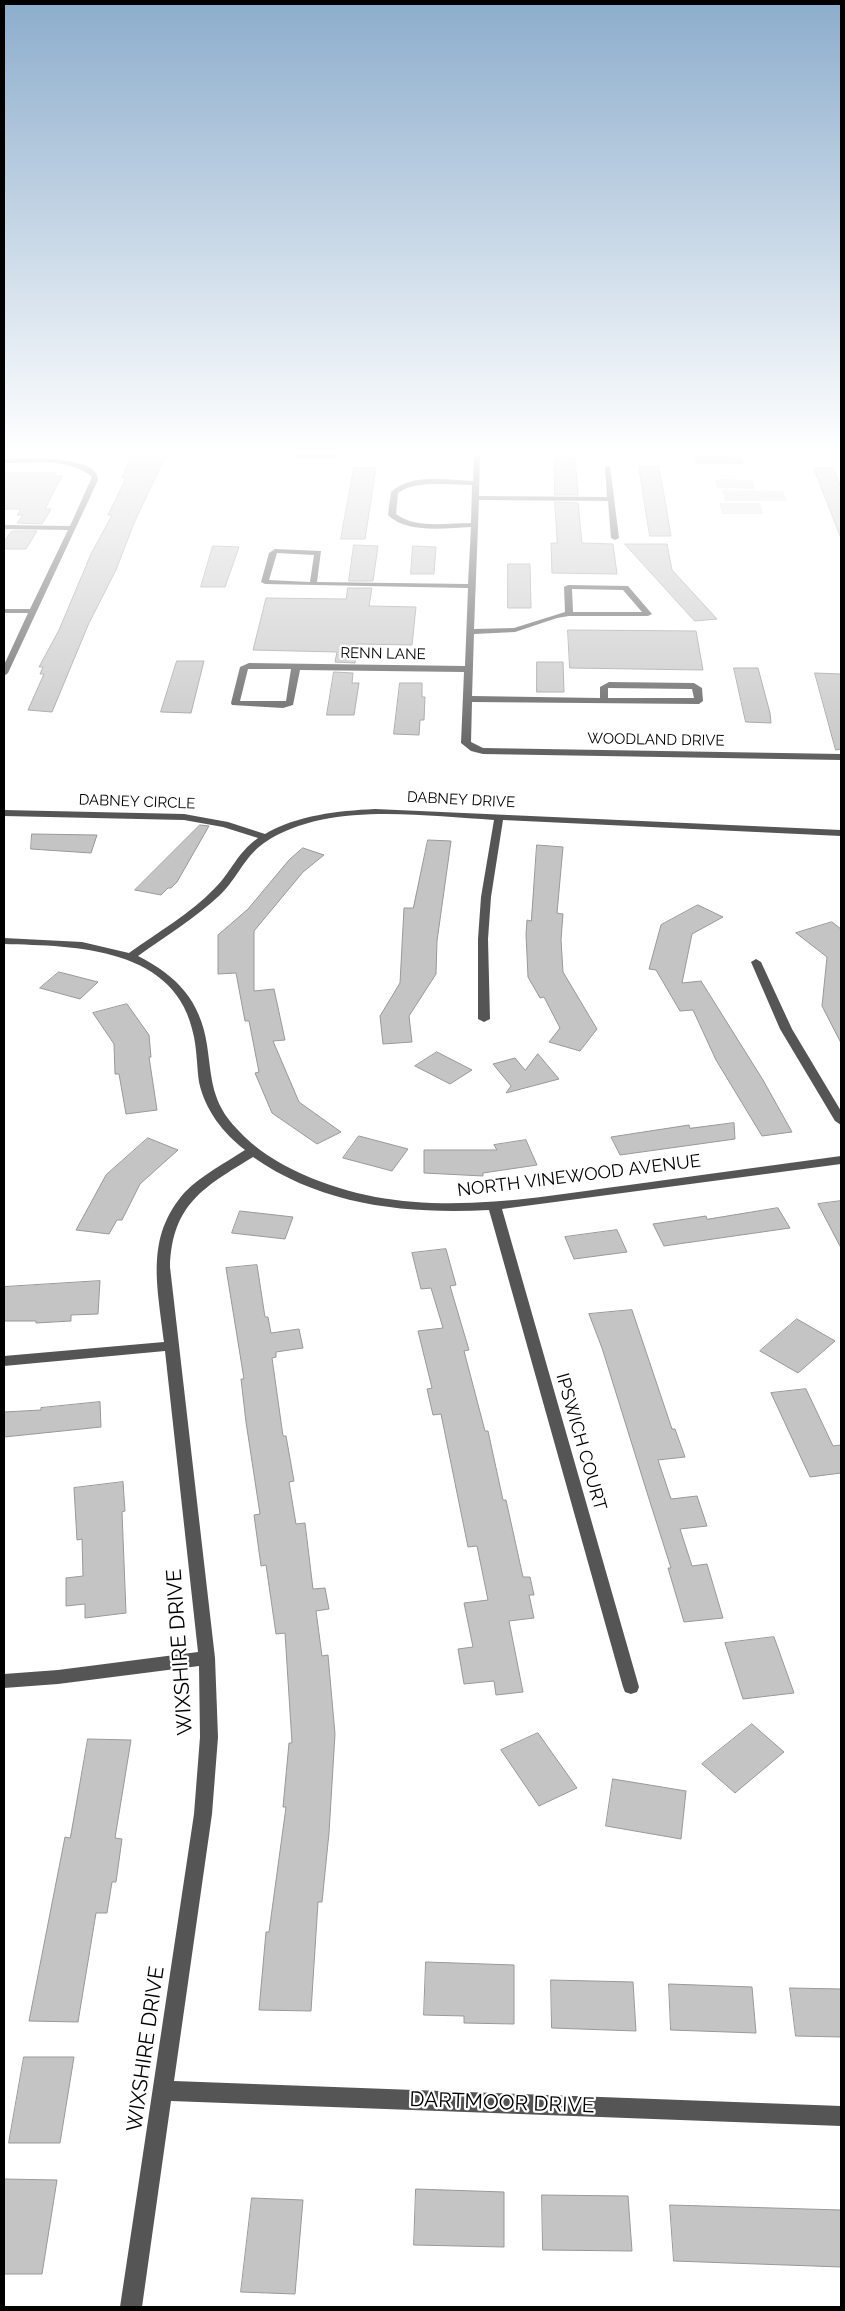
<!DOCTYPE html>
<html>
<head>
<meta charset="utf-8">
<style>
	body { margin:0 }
	#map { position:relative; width:845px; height:2311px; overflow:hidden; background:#fff; font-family:Raleway,sans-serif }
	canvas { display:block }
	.frame { position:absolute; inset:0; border:5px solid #000; pointer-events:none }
</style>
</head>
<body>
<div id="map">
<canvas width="845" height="2311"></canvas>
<div class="frame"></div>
</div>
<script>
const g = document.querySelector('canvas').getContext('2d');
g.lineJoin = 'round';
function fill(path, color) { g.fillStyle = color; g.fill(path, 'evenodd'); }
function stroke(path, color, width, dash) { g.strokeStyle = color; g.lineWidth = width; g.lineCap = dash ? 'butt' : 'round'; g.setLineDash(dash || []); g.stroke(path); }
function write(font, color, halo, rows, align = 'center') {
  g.font = font + ' Raleway,sans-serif'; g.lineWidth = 4.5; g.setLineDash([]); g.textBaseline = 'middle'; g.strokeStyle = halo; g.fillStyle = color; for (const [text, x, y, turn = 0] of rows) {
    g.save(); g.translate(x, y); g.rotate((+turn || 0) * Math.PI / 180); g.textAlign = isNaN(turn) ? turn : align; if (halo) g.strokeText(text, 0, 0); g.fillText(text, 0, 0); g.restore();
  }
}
fill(new Path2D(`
	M 715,479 L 753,480 L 755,489 L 717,488 Z
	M 722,490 L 783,491 L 787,501 L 725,501 Z
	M 719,503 L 760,503 L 763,514 L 722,514 Z`), '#dcdcdc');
fill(new Path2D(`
	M 694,455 L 742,457 L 744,464 L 696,464 Z`), '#a3a3a3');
const building = new Path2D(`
	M 132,455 L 166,455 L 134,523 L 116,570 L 89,623 L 52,712 L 28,710 L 44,674 L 40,674 L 43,667 L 39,667 L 59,630 L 91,554 L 112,515 L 108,515 L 126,478 L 122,478 Z
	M 555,455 L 575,455 L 578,495 L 555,495 Z
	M 639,466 L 659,466 L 671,536 L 650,536 Z
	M 354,468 L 376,468 L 365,539 L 341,539 Z
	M 814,468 L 834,468 L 841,488 L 841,538 Z
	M 4,473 L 56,473 L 54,476 L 62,476 L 45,509 L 51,509 L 42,524 L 17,523 L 23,515 L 17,515 L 21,509 L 4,509 Z
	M 555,502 L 578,503 L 582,543 L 613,544 L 617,574 L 552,573 L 551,543 L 557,543 Z
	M 12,531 L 37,531 L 26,549 L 4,549 L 4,542 Z
	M 625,544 L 667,544 L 672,570 L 717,619 L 695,621 Z
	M 354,545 L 378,546 L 373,581 L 349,581 Z
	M 213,546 L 239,547 L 225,587 L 201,587 Z
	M 413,546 L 436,547 L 434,574 L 411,574 Z
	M 508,564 L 530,564 L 531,608 L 508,608 Z
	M 348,588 L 372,588 L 369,606 L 416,607 L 412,645 L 357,644 L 355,663 L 335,662 L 337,652 L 253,650 L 266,598 L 346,599 Z
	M 568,630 L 696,631 L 703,670 L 570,668 Z
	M 177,661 L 204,661 L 191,713 L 161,712 Z
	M 537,662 L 563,662 L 564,692 L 537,692 Z
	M 734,668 L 758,668 L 770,713 L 771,723 L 746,722 Z
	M 334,672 L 353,673 L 352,683 L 359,683 L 354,715 L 327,715 Z
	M 815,673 L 841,674 L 841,749 L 836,750 Z
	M 400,683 L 422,683 L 422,697 L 425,697 L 424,720 L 420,720 L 419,735 L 394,734 Z
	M 200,825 L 209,826 L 177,882 L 171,888 L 168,888 L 161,895 L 135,890 Z
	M 32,834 L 97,835 L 91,853 L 31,849 Z
	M 428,840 L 451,841 L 437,941 L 436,974 L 409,1016 L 412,1042 L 383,1044 L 380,1016 L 400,983 L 404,908 L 413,908 Z
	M 537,845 L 563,847 L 557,913 L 563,914 L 561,940 L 563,972 L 597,1029 L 580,1051 L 549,1042 L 560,1028 L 544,997 L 540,998 L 528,977 L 526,934 L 527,920 L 531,921 Z
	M 303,848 L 324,855 L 303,872 L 254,931 L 254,991 L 274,989 L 285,1040 L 273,1041 L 299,1102 L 341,1132 L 317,1144 L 272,1113 L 255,1073 L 259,1072 L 249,1021 L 245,1021 L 236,973 L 218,974 L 218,935 L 248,909 L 289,860 Z
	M 698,905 L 723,917 L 692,934 L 682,983 L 701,981 L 763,1080 L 792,1132 L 762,1136 L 716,1060 L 693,1010 L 680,1011 L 656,970 L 649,969 L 661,925 Z
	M 832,922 L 841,929 L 841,1043 L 822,1006 L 827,957 L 796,933 Z
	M 59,972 L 98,982 L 80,999 L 40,988 Z
	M 127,1004 L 149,1035 L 151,1057 L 149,1057 L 157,1110 L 126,1114 L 119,1074 L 115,1074 L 114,1044 L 93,1013 Z
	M 437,1052 L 472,1070 L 450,1084 L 415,1066 Z
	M 538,1054 L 559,1079 L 506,1093 L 511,1086 L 493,1064 L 515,1058 L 525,1070 Z
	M 734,1123 L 735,1139 L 620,1155 L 611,1137 L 689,1125 L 690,1128 Z
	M 359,1136 L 408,1149 L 392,1171 L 343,1158 Z
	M 148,1138 L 178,1150 L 140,1184 L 122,1220 L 117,1220 L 109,1234 L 76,1230 L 106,1175 Z
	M 526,1140 L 537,1165 L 483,1173 L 483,1176 L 424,1173 L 424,1150 L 497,1150 L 494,1145 Z
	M 841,1201 L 841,1248 L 818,1204 Z
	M 778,1208 L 790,1228 L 664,1246 L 653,1224 L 706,1216 L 707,1219 Z
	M 240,1211 L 293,1217 L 285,1239 L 232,1233 Z
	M 617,1230 L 627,1252 L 574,1259 L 565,1237 Z
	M 446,1249 L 456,1285 L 450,1286 L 469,1350 L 464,1351 L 485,1431 L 488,1431 L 503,1500 L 506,1500 L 523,1577 L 530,1577 L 534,1595 L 529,1595 L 534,1618 L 509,1621 L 523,1692 L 496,1695 L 494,1681 L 464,1684 L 458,1649 L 473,1647 L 464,1603 L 488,1600 L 477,1546 L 468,1547 L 441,1414 L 433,1415 L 427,1389 L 432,1388 L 418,1331 L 443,1328 L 431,1288 L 421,1289 L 412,1253 Z
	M 257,1265 L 265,1317 L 268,1317 L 271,1333 L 299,1329 L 303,1348 L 276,1352 L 276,1357 L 272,1358 L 283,1436 L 286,1436 L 294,1481 L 289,1482 L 296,1524 L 305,1523 L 313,1589 L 325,1588 L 329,1609 L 316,1611 L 322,1656 L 328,1655 L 335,1734 L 329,1833 L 322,1902 L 318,1902 L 311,2011 L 259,2010 L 266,1932 L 269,1932 L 286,1807 L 283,1807 L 289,1743 L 292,1743 L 285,1633 L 276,1634 L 266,1565 L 261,1566 L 254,1515 L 260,1514 L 246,1422 L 241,1379 L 244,1379 L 226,1268 Z
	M 100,1281 L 98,1314 L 71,1315 L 71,1321 L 36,1323 L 36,1321 L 4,1321 L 4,1287 Z
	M 632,1310 L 672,1429 L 675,1429 L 685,1457 L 658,1460 L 671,1499 L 697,1496 L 707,1526 L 680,1529 L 692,1566 L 707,1564 L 723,1618 L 684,1622 L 668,1568 L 671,1568 L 650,1502 L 602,1348 L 589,1314 Z
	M 797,1319 L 835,1341 L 798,1373 L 760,1351 Z
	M 806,1389 L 833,1446 L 841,1445 L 841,1473 L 810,1477 L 771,1393 Z
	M 100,1402 L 101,1427 L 4,1437 L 4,1412 L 41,1410 L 41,1408 Z
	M 123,1482 L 125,1511 L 122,1512 L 126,1613 L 85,1618 L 85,1604 L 66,1606 L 66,1578 L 83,1576 L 82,1539 L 77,1540 L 74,1488 Z
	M 774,1637 L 794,1693 L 743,1699 L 725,1643 Z
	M 752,1724 L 784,1752 L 735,1793 L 702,1764 Z
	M 538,1733 L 577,1788 L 539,1806 L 501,1750 Z
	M 88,1739 L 131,1740 L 115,1838 L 122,1839 L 116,1882 L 112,1882 L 107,1913 L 96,1913 L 78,2022 L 29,2021 L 65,1837 L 70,1838 Z
	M 613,1779 L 686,1791 L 681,1839 L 606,1826 Z
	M 426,1962 L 514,1965 L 514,2024 L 464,2023 L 464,2016 L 424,2015 Z
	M 551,1980 L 633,1982 L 636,2031 L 552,2028 Z
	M 669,1984 L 752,1987 L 756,2033 L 671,2030 Z
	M 790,1988 L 841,1989 L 841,2037 L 796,2036 Z
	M 24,2057 L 74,2057 L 60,2143 L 9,2143 Z
	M 4,2179 L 57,2180 L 42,2274 L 4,2274 Z
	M 416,2189 L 504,2192 L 504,2247 L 414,2245 Z
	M 542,2195 L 628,2196 L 632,2251 L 543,2250 Z
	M 252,2198 L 303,2200 L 295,2294 L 241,2292 Z
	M 670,2205 L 841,2210 L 841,2267 L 674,2261 Z`);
fill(building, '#c4c4c4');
stroke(building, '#999', 1);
fill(new Path2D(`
	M 294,455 L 341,455 L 338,457 L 297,457 Z
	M 474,455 L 480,455 L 479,496 L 607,497 L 605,467 L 610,466 L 619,538 L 615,540 L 611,538 L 608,501 L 479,500 L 474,629 L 514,628 L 565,612 L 564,587 L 568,585 L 628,586 L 652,614 L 648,616 L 569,616 L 557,618 L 515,632 L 474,634 L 472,696 L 600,698 L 600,687 L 609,682 L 694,683 L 702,688 L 703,701 L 699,704 L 472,702 L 471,742 L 483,748 L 841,754 L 841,760 L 483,754 L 471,751 L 461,743 L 464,672 L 300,670 L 293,705 L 283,708 L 232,705 L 231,703 L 240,667 L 249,663 L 465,666 L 468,588 L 265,584 L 261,582 L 269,553 L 275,549 L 321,551 L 317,582 L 468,584 L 471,527 C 446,528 407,534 388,515 L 391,492 C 411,473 448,480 473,481 ZM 445,484 L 472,485 L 471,523 C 448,523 415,529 396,514 L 398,493 C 412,483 429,484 445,484 ZM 277,553 L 314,555 L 310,582 L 269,580 ZM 572,589 L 623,590 L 642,612 L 573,612 ZM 248,669 L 291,669 L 286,701 L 240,701 ZM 608,688 L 692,689 L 694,698 L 608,698 Z
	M 4,459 C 21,459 98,454 98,480 L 8,673 L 4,676 L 4,665 L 28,613 L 4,613 L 4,609 L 30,609 L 68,530 L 4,529 L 4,525 L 70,526 L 92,477 C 69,457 32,463 4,463 Z
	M 375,809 L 841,830 L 841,836 L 503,820 L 491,897 L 488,939 L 490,1019 L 484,1022 L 478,1019 L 478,939 L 481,897 L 494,820 C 422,816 326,801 264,843 C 244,857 237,879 220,895 C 195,918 166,936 138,956 C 177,976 200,1000 207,1045 C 212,1079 211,1102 237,1129 C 255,1149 278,1163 302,1174 C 408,1222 518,1200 629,1185 C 699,1175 770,1166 841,1156 L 841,1164 L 502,1209 L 639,1687 L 637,1692 L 631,1694 L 625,1692 L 623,1687 L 489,1210 C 406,1214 323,1206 253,1157 C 204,1187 172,1204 170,1267 L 215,1658 L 218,1737 L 212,1814 L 174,2081 L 841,2106 L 841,2126 L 171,2101 L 142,2307 L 120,2307 L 194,1814 L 200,1737 L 199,1666 L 58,1684 L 4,1688 L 4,1674 L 58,1670 L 198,1652 L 165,1351 L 4,1366 L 4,1356 L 164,1342 C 158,1287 144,1238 185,1192 C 202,1175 225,1163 245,1150 C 223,1133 205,1110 199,1082 C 197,1068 197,1052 194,1037 C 178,947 76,946 4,944 L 4,938 L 82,942 L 129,953 C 158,932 190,914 215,888 C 232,871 236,854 258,838 L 223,827 L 184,820 L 4,816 L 4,810 L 184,814 L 228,822 L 265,834 C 298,815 337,811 375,809 Z
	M 756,959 L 761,962 L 792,1029 L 841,1111 L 841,1125 L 835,1121 L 780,1029 L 751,962 Z`), '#555');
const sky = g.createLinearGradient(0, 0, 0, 779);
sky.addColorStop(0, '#8cadcc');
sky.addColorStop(0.58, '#fff');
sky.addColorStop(1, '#ffffff00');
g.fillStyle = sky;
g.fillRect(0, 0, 845, 779);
write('15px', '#000', '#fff', [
	["RENN LANE",383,654,1],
	["WOODLAND DRIVE",656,740,1],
	["DABNEY DRIVE",461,800,3],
	["DABNEY CIRCLE",137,802,2]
]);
write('18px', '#000', '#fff', [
	["NORTH VINEWOOD AVENUE",579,1176,-7],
	["IPSWICH COURT",581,1442,74]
]);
write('21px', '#000', '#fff', [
	["WIXSHIRE DRIVE",180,1652,-94],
	["WIXSHIRE DRIVE",146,2049,-82],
	["DARTMOOR DRIVE",502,2103,2]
]);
</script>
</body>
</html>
